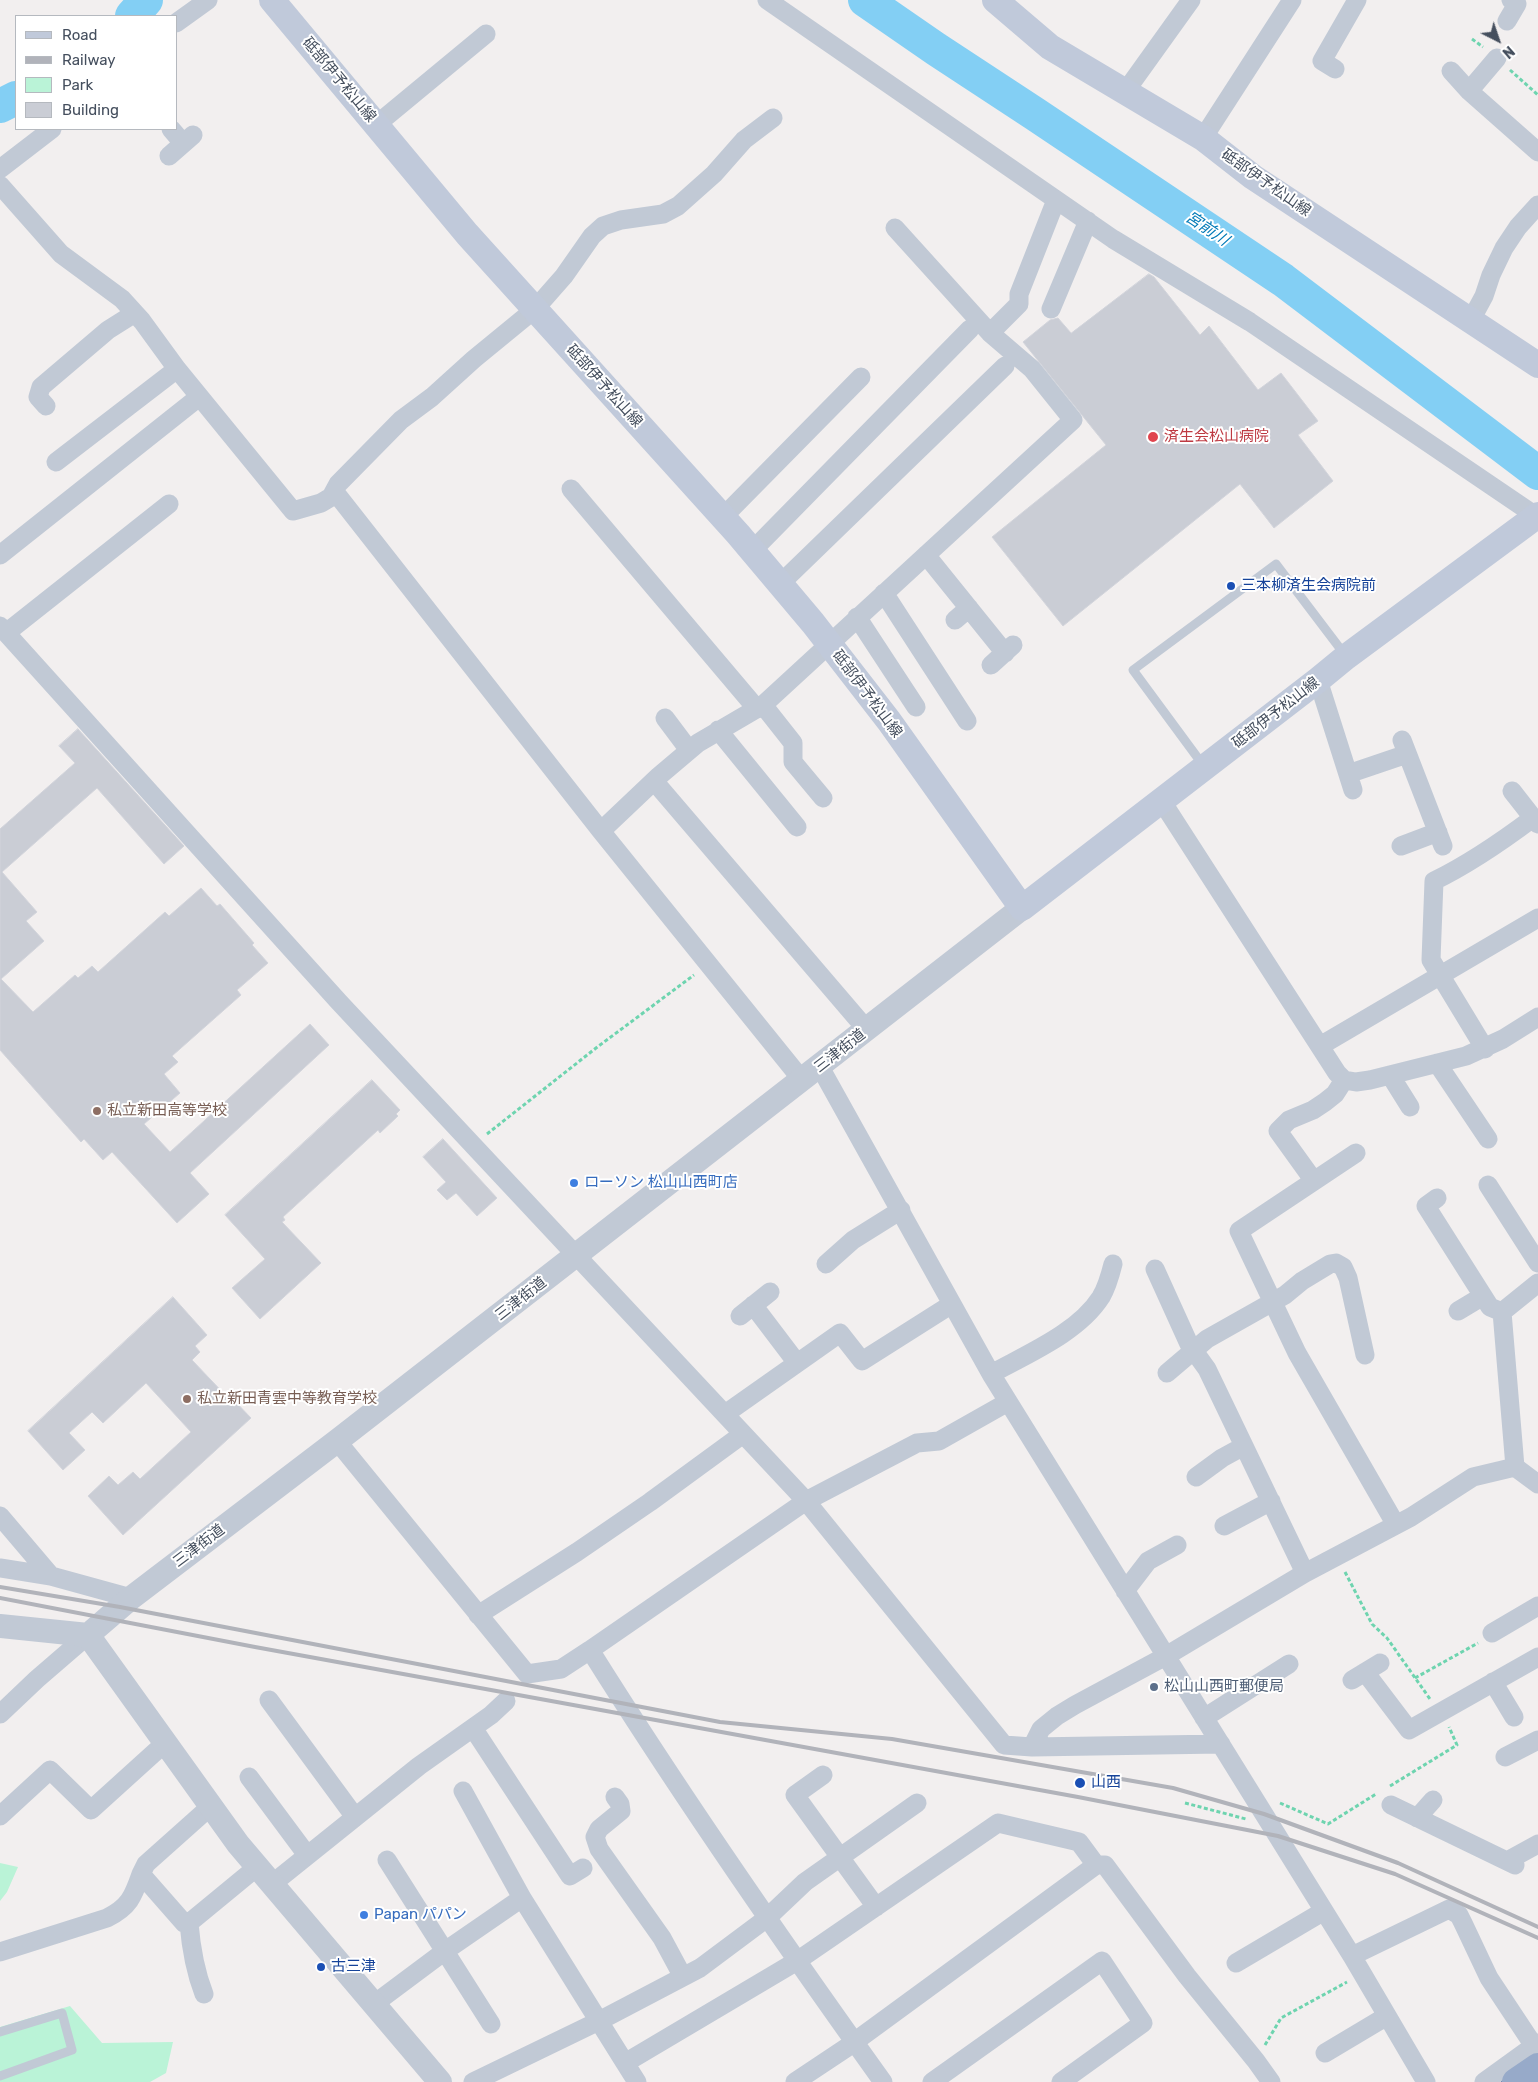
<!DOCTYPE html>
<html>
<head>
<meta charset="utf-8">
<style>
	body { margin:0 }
	#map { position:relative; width:1538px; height:2082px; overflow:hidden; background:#f2efef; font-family:Rubik,sans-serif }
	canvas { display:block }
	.legend { position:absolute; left:15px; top:15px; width:162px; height:115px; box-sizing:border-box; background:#fff; border:1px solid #b5b9bf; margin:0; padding:6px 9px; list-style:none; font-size:15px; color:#454f5e }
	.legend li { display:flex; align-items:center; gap:10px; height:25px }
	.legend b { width:25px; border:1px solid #b5b9bf }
	.north { position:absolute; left:1473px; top:15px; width:50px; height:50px; -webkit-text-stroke:4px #fff; paint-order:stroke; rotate:139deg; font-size:14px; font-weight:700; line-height:20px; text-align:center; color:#454f5e }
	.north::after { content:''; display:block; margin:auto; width:18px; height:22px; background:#454f5e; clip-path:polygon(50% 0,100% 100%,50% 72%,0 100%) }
</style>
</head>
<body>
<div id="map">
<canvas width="1538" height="2082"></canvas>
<ul class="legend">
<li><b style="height:6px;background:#c0c9da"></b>Road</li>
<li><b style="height:6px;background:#b1b3ba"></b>Railway</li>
<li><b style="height:14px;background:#baf3d7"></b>Park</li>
<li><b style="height:14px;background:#cacdd5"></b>Building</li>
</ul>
<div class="north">N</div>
</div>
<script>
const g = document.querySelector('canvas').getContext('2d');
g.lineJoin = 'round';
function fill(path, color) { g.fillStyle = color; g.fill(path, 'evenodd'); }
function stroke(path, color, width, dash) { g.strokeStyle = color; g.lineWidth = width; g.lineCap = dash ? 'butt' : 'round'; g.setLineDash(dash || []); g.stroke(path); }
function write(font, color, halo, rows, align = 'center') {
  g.font = font + ' Rubik,"Noto Sans JP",sans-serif'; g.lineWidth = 4; g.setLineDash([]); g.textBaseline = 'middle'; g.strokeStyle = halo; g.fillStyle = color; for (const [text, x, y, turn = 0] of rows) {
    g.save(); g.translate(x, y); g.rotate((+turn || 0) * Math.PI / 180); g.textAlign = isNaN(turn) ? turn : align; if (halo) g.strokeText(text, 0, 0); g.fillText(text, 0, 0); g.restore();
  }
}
fill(new Path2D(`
	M 0,1863 L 18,1867 L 7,1892 L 0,1901 Z
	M 70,2006 L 102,2043 L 173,2042 L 166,2073 L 150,2082 L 0,2082 L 0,2027 Z`), '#baf3d7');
stroke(new Path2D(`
	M 865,0 L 936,49 L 1035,114 L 1283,280 L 1538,473
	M 132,16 L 146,0
	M 0,106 L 16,98`), '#83cff4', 34);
const building = new Path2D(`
	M 1149,274 L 1154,277 L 1200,335 L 1209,326 L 1258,390 L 1281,373 L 1318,421 L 1298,435 L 1333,481 L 1274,528 L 1240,484 L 1063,626 L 992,537 L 1106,445 L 1023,342 L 1050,320 L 1058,318 L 1071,333 Z
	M 78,729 L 184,846 L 164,864 L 97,788 L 2,872 L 37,912 L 26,921 L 44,941 L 1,979 L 33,1012 L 75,975 L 78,978 L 92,966 L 98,972 L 165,912 L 169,916 L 201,888 L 217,906 L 220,904 L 254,943 L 252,945 L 268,963 L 237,990 L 241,995 L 172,1056 L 178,1062 L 164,1074 L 180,1093 L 144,1124 L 170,1152 L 310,1024 L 329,1045 L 190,1173 L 209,1194 L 177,1223 L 112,1152 L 103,1160 L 84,1139 L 81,1142 L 0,1050 L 0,829 L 75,763 L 59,746 Z
	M 372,1080 L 400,1110 L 396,1114 L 398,1116 L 380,1133 L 378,1130 L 283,1217 L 285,1220 L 282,1222 L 321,1263 L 260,1319 L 232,1288 L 265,1259 L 225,1215 Z
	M 443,1139 L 497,1198 L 477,1216 L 456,1193 L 447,1200 L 437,1190 L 446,1182 L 423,1157 Z
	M 173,1297 L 207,1335 L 195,1346 L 200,1352 L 192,1360 L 229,1399 L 231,1397 L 251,1418 L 123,1535 L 88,1496 L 109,1476 L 118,1485 L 133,1472 L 140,1479 L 191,1432 L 146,1383 L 103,1423 L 92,1412 L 69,1433 L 85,1450 L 63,1470 L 28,1431 Z`);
fill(building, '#cacdd5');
stroke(building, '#d2d4db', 1);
const trunk = new Path2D(`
	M 1516,2082 L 1538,2067`);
stroke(trunk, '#6d84ae', 30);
stroke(new Path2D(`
	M 1472,39 L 1483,47
	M 1510,70 L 1538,95
	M 487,1134 L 596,1048 L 694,975
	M 1345,1572 L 1372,1624 L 1387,1638 L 1430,1699
	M 1415,1678 L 1478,1643
	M 1390,1786 L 1457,1745 L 1449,1727
	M 1185,1803 L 1246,1819
	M 1280,1803 L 1328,1824 L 1376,1794
	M 1265,2045 L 1281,2018 L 1347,1982`), '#6ed4af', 3, [4, 2.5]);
stroke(new Path2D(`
	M 1203,765 L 1133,670 L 1276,564 L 1345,655
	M 0,2032 L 62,2013 L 72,2050 L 0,2076`), '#c1c9d5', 9);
stroke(new Path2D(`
	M 767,0 L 1113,239 L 1250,322 L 1536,516
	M 1507,21 L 1517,4 L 1511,0
	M 176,23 L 208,0
	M 1335,69 L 1322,61 L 1357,0
	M 1451,71 L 1469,91 L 1538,152
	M 1469,91 L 1497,58
	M 1125,92 L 1191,0
	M 376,125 L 486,34
	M 171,129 L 183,143
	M 1203,138 L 1292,0
	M 169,156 L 193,135
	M 0,169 L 52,129
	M 0,185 L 61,254 L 122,299 L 142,321 L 177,369 L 293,511 L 321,503 L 331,497 L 338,484 L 401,420 L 432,397 L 474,359 L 535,309 L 564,276 L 592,236 L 603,226 L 621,220 L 663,214 L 678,206 L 714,174 L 744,140 L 773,118
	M 1051,309 L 1088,221
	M 1471,320 L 1484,296 L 1491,275 L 1504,248 L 1518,227 L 1538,205
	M 990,333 L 1019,304 L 1019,294 L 1056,200
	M 46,406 L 38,397 L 41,387 L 108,330 L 135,313
	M 56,462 L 177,369
	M 571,489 L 757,709
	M 335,492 L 601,831 L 802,1080
	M 723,517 L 861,377
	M 752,551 L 970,329
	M 0,555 L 199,397
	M 926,555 L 1005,653
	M 780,584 L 1005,366
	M 884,593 L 967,721
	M 857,617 L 916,707
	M 955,620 L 969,608
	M 0,626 L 339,1002 L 806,1501 L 1004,1745 L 1032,1747 L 1221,1744
	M 6,633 L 169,504
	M 991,665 L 1013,645
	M 1318,680 L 1353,790
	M 763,705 L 793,743 L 793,762 L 823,798
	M 665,718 L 689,750
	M 718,730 L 797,827
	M 1402,740 L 1443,846
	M 1348,774 L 1407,754
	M 654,781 L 867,1030
	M 1512,791 L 1538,824
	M 1161,800 L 1337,1073 L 1344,1080 L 1356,1082 L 1370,1080 L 1466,1056 L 1503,1039 L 1538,1017
	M 601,831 L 659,776 L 698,743 L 763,705 L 1073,420 L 1032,369 L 990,333 L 895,228
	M 1401,846 L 1438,832
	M 1320,1046 L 1538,918
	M 1485,1049 L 1431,960 L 1434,881 C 1469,864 1501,842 1533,818
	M 1437,1063 L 1488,1139
	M 820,1067 L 991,1374 L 1352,1956 L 1426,2082
	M 1390,1075 L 1410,1107
	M 1356,1153 L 1239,1231 L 1297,1353 L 1396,1525
	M 1314,1181 L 1278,1131 L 1289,1120 L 1313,1110 L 1325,1102 L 1335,1094 L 1344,1080
	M 1488,1185 L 1538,1263
	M 1437,1198 L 1426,1206 L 1490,1307 L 1502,1312
	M 826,1264 L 853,1240 L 901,1210
	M 1155,1269 L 1189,1344 L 1207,1369 L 1305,1573
	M 753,1305 L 797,1363
	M 1458,1311 L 1483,1296
	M 740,1316 L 770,1292
	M 1167,1373 L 1207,1339 L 1285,1295 L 1302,1281 L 1330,1264 L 1336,1263 L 1343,1267 L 1348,1278 L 1365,1355
	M 991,1374 C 1027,1354 1078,1333 1101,1297 C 1107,1287 1110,1276 1113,1264
	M 725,1414 L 840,1333 L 862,1361 L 952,1304
	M 337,1441 L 527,1674 L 561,1669 L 590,1650 C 682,1797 782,1941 883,2082
	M 1515,1467 L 1502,1312 L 1538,1283
	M 1196,1477 L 1222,1458 L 1244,1446
	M 0,1516 L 51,1576
	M 1224,1526 L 1271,1501
	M 0,1568 L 51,1576 L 131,1598
	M 1125,1591 L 1148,1561 L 1177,1545
	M 478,1615 L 577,1552 L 650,1502 L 743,1434
	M 1492,1633 L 1538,1606
	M 590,1650 L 806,1501 L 917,1443 L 939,1441 L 1008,1402
	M 1365,1672 L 1409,1730 L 1538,1657
	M 1352,1680 L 1380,1663
	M 1493,1682 L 1514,1717
	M 269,1700 L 355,1817
	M 0,1714 L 37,1679 L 88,1635
	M 1204,1718 L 1289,1664
	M 473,1728 L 570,1876 L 583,1868
	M 1032,1747 L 1041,1729 L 1057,1716 L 1075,1705 L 1166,1656 L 1305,1573 L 1411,1517 L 1473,1477 L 1515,1467 L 1538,1484
	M 1505,1757 L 1538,1740
	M 823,1775 L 795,1795 L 876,1907
	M 249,1777 L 307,1855
	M 463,1791 L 522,1898 L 625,2063
	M 615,1797 L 620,1804 L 621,1811 L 599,1829 L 595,1837 L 599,1849 L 662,1938 L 683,1977
	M 1391,1805 L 1515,1865
	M 211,1806 L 146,1864 L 141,1874 L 184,1923 L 189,1923 L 257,1867
	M 0,1816 L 50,1770 L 91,1810 L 165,1743
	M 1417,1818 L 1433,1800
	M 387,1860 L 491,2024
	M 1507,1861 L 1538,1844
	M 1096,1865 L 1105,1865 L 1187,1976 L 1256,2061 L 1271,2082
	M 272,1884 L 419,1766 L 491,1715 L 506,1701
	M 189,1923 C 191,1948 195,1971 204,1994
	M 0,1952 L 107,1918 C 129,1907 133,1897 141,1874
	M 1352,1956 L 1449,1909 L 1459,1915 L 1463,1923 L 1489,1978 L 1534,2046
	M 1236,1963 L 1324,1911
	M 374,2004 L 445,1951 L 522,1898
	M 1325,2053 L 1387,2016
	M 473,2082 L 599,2021 L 700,1968 L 767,1918 L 805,1882 L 917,1803
	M 637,2082 L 625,2063 L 797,1961 L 998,1823 L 1079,1842 L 1096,1865 L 846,2048 L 795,2082
	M 932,2082 L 1102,1961 L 1143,2023 L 1061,2082
	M 1484,2082 L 1538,2043`), '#c1c9d5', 19);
stroke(new Path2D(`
	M 0,1626 L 88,1635 L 131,1598 L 337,1441 L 1022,908
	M 88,1635 L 238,1844 L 440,2082`), '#c1c9d5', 24);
stroke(new Path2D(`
	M 272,0 L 467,234 L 738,534 L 813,623 L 889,721 L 1022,908 L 1318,680 L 1346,657 L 1538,515
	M 995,0 L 1050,47 L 1203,138 L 1253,177 L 1538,365`), '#c0c9da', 26);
stroke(trunk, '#97aac9', 28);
stroke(new Path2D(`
	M 0,1587 L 120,1607 L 720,1722 L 892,1739 L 1173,1788 L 1264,1814 L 1398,1863 L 1538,1927
	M 0,1598 L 255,1647 L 1078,1797 L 1278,1836 L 1395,1874 L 1538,1938`), '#b1b3ba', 4);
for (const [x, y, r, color] of [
	[1153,437,6,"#e0444e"],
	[1231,586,5,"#1a4fb4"],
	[97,1111,5,"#8d6e63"],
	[574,1183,5,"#3f7fe0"],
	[187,1399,5,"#8d6e63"],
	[1154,1687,5,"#5c6f8a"],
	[1080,1783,6,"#1a4fb4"],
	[364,1915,5,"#3f7fe0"],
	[321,1967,5,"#1a4fb4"]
]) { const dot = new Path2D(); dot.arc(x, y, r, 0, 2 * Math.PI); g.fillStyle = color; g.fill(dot); stroke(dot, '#fff', 2); }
write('15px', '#454f5e', '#fff', [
	["砥部伊予松山線",339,80,50],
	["砥部伊予松山線",1266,183,35],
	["砥部伊予松山線",604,386,48],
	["砥部伊予松山線",867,694,53],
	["砥部伊予松山線",1276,713,-38],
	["三津街道",840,1051,-38],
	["三津街道",521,1299,-38],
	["三津街道",199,1546,-37]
]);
write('15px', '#be3a42', '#fff', [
	["済生会松山病院",1164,437]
], 'left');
write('15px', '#164399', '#fff', [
	["三本柳済生会病院前",1241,586],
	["山西",1091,1783],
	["古三津",331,1967]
], 'left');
write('15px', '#785e54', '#fff', [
	["私立新田高等学校",107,1111],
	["私立新田青雲中等教育学校",197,1399]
], 'left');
write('15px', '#366cbe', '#fff', [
	["ローソン 松山山西町店",584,1183],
	["Papan パパン",374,1915]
], 'left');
write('15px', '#4e5e75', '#fff', [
	["松山山西町郵便局",1164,1687]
], 'left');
write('italic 16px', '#007ab7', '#fff', [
	["宮前川",1207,229,34]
]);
</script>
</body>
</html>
